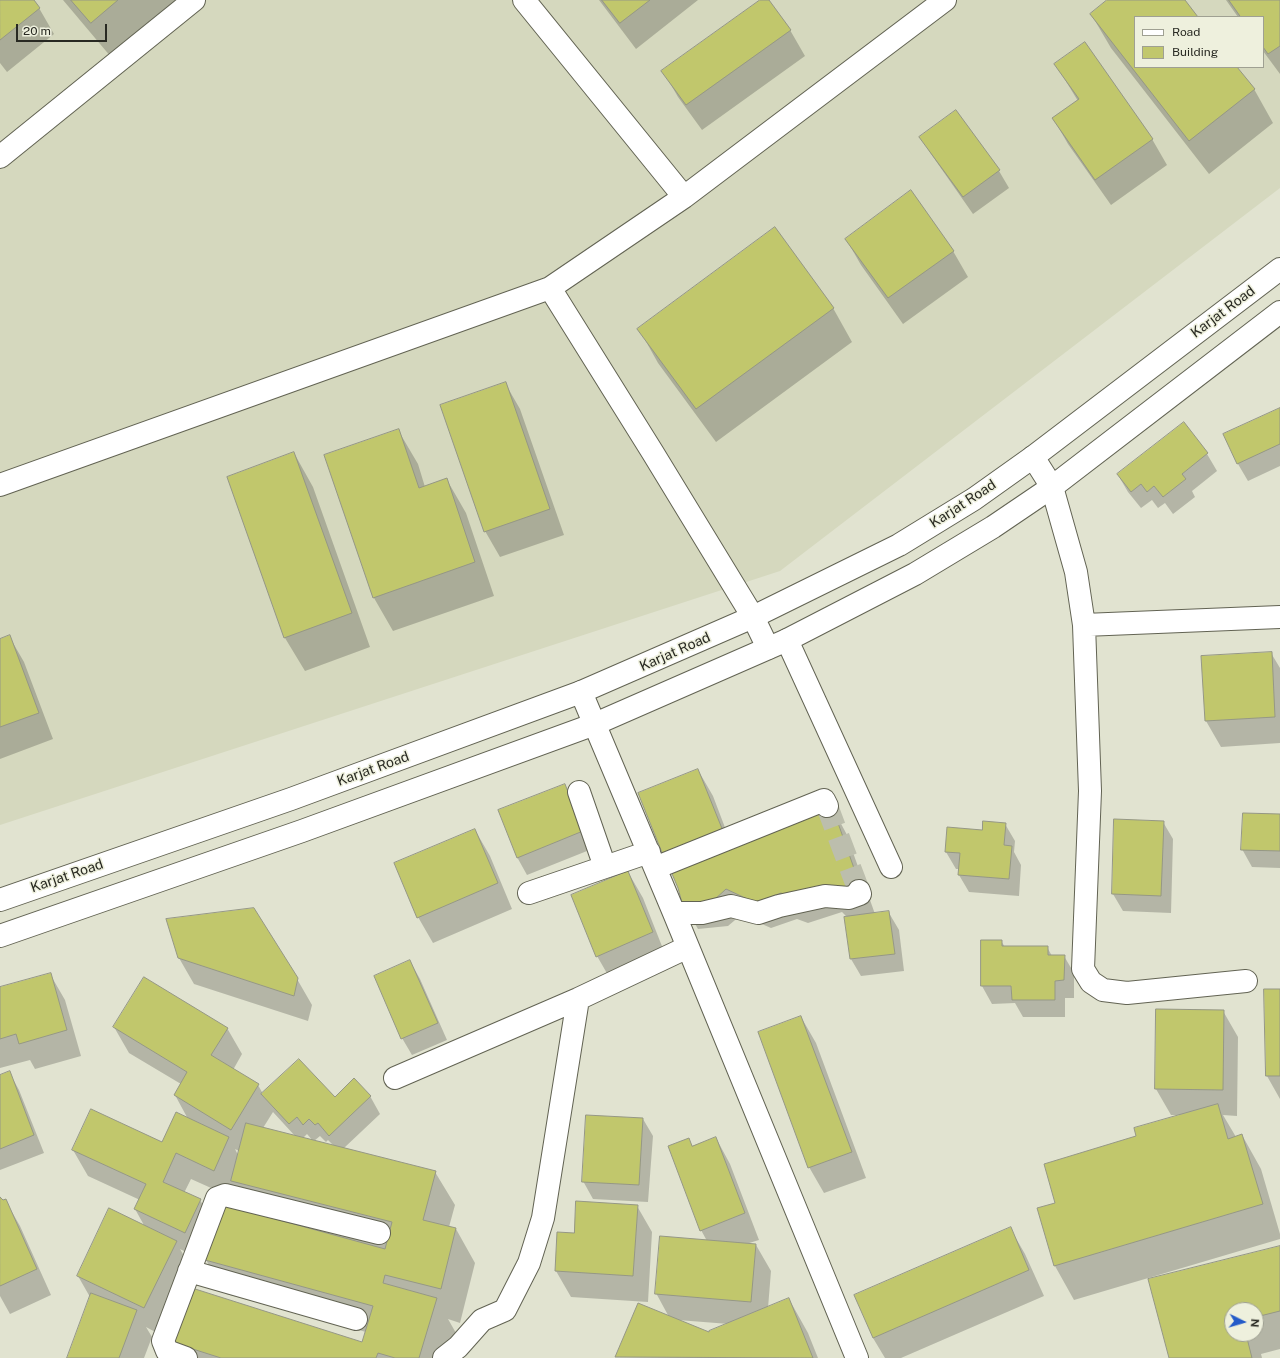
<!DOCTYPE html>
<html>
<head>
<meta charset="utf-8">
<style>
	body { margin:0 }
	#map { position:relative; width:1280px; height:1358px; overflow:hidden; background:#e1e3d0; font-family:"Public Sans",sans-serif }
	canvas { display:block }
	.legend { position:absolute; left:1134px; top:16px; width:130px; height:52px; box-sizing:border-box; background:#eef0dd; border:1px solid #9fa092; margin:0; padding:5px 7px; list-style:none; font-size:12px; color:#282922 }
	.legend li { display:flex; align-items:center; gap:8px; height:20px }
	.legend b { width:20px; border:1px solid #9fa092 }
	.north { position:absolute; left:1224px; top:1302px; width:40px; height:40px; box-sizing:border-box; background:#eef0dd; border:1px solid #9fa092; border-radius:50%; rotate:95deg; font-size:11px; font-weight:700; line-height:16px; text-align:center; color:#282922 }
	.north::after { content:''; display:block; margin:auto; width:14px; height:18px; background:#245bc8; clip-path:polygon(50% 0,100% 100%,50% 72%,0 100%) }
	.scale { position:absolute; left:16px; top:24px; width:91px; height:18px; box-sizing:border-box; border:2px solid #282922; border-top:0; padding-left:5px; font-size:12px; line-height:14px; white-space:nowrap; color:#282922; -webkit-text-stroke:3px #eef0dd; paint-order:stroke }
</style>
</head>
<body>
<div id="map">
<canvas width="1280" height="1358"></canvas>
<ul class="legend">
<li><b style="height:5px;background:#fff"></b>Road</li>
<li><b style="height:11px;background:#c1c76c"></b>Building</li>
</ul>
<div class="north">N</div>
<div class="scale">20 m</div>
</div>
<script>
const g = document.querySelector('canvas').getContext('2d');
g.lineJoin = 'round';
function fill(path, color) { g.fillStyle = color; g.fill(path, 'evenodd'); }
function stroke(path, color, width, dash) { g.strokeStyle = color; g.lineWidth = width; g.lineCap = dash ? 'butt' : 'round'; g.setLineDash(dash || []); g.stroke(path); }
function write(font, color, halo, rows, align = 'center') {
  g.font = font + ' "Public Sans",sans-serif'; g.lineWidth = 3; g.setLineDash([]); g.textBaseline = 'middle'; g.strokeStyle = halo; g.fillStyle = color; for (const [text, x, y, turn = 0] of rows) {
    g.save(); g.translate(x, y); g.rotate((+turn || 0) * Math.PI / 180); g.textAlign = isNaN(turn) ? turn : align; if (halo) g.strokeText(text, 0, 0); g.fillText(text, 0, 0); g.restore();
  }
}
fill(new Path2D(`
	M 0,0 L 1280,0 L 1280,188 L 780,571 L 0,825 ZM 1135,17 L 1263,17 L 1263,67 L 1135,67 Z`), '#d5d8be');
fill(new Path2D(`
	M 0,0 L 33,0 L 39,8 L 54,34 L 7,72 L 0,63 Z
	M 63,0 L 176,0 L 111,57 Z
	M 599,0 L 698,0 L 636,49 Z
	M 762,0 L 768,0 L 790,30 L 805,56 L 702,130 L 678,97 L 663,71 Z
	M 1109,0 L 1184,0 L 1197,17 L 1135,17 L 1135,67 L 1236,67 L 1254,89 L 1273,123 L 1209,174 L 1111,48 L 1091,14 Z
	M 1226,0 L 1280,0 L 1280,74 L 1263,51 L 1263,17 L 1238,17 Z
	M 1056,65 L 1152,139 L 1167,165 L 1111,205 L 1068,144 L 1053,118 L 1078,101 Z
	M 956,111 L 999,171 L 1009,188 L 973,214 L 931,154 L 921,137 Z
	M 846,239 L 953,251 L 968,277 L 903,324 L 861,265 Z
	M 833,308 L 852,342 L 716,442 L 658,363 L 639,329 Z
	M 505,383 L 520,409 L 564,535 L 500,557 L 485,531 Z
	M 1280,409 L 1280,466 L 1248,481 L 1238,464 L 1224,434 Z
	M 398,430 L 418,464 L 425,487 L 447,480 L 466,513 L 494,596 L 393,631 L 374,598 Z
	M 294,453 L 313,487 L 370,647 L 305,671 L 285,638 L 228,477 Z
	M 1207,454 L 1217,471 L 1192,491 L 1195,497 L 1173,514 L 1165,503 L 1158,508 L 1152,500 L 1141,508 L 1128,492 L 1118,475 Z
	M 9,636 L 24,662 L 53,739 L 0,759 L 0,640 Z
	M 1271,653 L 1280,668 L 1280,743 L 1221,747 L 1206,721 Z
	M 698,770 L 713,796 L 732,846 L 832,807 L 846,833 L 875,914 L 889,913 L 899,930 L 904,971 L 861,976 L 851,959 L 848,918 L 842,912 L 808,923 L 797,919 L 771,928 L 741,915 L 728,926 L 698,929 L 683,903 Z
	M 564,785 L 574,802 L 592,849 L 527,875 L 517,857 Z
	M 1280,815 L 1280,868 L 1252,867 L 1242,849 Z
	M 1163,822 L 1173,839 L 1171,913 L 1123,911 L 1113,894 Z
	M 1005,824 L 1015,841 L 1014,852 L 1021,865 L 1019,896 L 969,892 L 959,875 L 959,869 L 956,869 L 946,852 L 983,831 Z
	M 475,830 L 490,856 L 512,909 L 433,943 L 418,917 Z
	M 628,872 L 643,898 L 667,959 L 612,982 L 597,956 Z
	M 982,941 L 1001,941 L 1005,947 L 1047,947 L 1052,956 L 1064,956 L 1074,973 L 1074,998 L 1065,998 L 1065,1017 L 1023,1017 L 1015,1003 L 992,1004 L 982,986 Z
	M 179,958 L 297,979 L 312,1005 L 308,1021 L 194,984 Z
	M 410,961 L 420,979 L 447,1040 L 412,1055 L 402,1038 Z
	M 50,974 L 65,1000 L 81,1056 L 35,1069 L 30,1060 L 0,1068 L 0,988 Z
	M 1265,990 L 1280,990 L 1280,1099 L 1267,1076 Z
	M 1223,1011 L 1238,1037 L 1237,1116 L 1223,1115 L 1236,1137 L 1242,1135 L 1261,1169 L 1280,1234 L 1280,1239 L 1074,1300 L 1055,1266 L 1038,1209 L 1056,1204 L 1137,1137 L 1181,1115 L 1171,1115 L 1156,1089 Z
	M 801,1017 L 816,1043 L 866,1178 L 824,1193 L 809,1167 Z
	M 114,1027 L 227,1028 L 242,1054 L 233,1070 L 258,1085 L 263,1094 L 334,1099 L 370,1096 L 380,1114 L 344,1148 L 435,1172 L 455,1205 L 449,1227 L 456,1229 L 475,1263 L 460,1323 L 448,1319 L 456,1333 L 448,1358 L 184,1358 L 175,1343 L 363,1343 L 366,1332 L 226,1294 L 206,1260 L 200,1259 L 180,1249 L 191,1268 L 159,1334 L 146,1327 L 152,1337 L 144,1358 L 68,1358 L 90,1297 L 78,1276 L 145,1227 L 135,1209 L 140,1200 L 88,1176 L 73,1150 L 162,1143 L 188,1119 L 175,1095 L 181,1084 L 129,1053 ZM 273,1112 L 295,1136 L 263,1128 ZM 307,1134 L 313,1141 L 303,1138 ZM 320,1136 L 326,1142 L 328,1140 L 334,1146 L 314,1141 ZM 235,1149 L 239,1151 L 238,1155 ZM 191,1179 L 229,1196 L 234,1185 L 250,1213 L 215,1226 L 200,1200 L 184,1193 Z
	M 9,1072 L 19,1090 L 44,1153 L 0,1170 L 0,1076 Z
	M 643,1119 L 653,1136 L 648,1202 L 593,1199 L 583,1181 Z
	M 716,1138 L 730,1164 L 759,1240 L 746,1244 L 756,1245 L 771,1271 L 768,1308 L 789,1299 L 808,1333 L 818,1358 L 616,1357 L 638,1304 L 669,1317 L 656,1293 L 707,1241 L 701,1230 L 689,1140 L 693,1147 ZM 678,1320 L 729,1324 L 711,1334 Z
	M 0,1199 L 3,1201 L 5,1200 L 20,1226 L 51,1295 L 10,1314 L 0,1296 Z
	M 637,1206 L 652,1232 L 648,1302 L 571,1297 L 556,1271 L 558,1234 L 575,1235 Z
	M 1010,1228 L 1025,1254 L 1044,1296 L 901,1358 L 885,1358 L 873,1338 Z
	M 1280,1247 L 1280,1349 L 1261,1354 L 1262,1358 L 1170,1358 ZM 1232,1310 L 1256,1310 L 1256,1334 L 1232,1334 Z`), '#0003');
const building = new Path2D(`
	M 0,0 L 34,0 L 40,8 L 0,40 Z
	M 71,0 L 118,0 L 91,23 Z
	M 602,0 L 650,0 L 620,23 Z
	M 760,0 L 769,0 L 791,30 L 686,105 L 661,71 Z
	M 1107,0 L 1185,0 L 1198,17 L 1135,17 L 1135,67 L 1237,67 L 1255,89 L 1189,141 L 1090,14 Z
	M 1229,0 L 1280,0 L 1280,46 L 1268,54 L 1263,47 L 1263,17 L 1241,17 Z
	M 1085,42 L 1153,139 L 1095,180 L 1052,118 L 1079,99 L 1054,64 Z
	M 956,110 L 1000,170 L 963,197 L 919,137 Z
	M 911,190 L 954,251 L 888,298 L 845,239 Z
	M 775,227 L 834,308 L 696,409 L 637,329 Z
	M 506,382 L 550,509 L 484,532 L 440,405 Z
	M 1280,408 L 1280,444 L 1237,464 L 1223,434 Z
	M 1184,422 L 1208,453 L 1182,474 L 1186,479 L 1163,497 L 1154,486 L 1147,492 L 1141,484 L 1131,492 L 1117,474 Z
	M 399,429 L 419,488 L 447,478 L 475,562 L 373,598 L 324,455 Z
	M 294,452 L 352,613 L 284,638 L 227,477 Z
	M 10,635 L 39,713 L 0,727 L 0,639 Z
	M 1272,652 L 1275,717 L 1205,721 L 1201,656 Z
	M 698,769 L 723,831 L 663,855 L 638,793 Z
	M 565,784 L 583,831 L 517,858 L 498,810 Z
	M 832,806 L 861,888 L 792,898 L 781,893 L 756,903 L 726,889 L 713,901 L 682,903 L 678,888 L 670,869 Z
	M 1243,813 L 1280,814 L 1280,851 L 1241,850 Z
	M 1114,819 L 1164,821 L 1161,896 L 1112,894 Z
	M 983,821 L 1006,823 L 1004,845 L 1012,846 L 1009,879 L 958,875 L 960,853 L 945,852 L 947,827 L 982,830 Z
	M 475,829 L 498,883 L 417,918 L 394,863 Z
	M 628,871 L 653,932 L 596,957 L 571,895 Z
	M 254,908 L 298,978 L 294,996 L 178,958 L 166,919 Z
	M 889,911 L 895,954 L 850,959 L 844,917 Z
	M 981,940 L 1002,940 L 1002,946 L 1048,946 L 1048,955 L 1065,955 L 1064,980 L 1055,981 L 1055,1000 L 1012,1000 L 1011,986 L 981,986 Z
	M 410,960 L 438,1023 L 401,1039 L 374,976 Z
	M 51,973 L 67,1030 L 19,1044 L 16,1034 L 0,1039 L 0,987 Z
	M 144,977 L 228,1028 L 211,1055 L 259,1084 L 231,1130 L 174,1095 L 187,1072 L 113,1027 Z
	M 1264,989 L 1280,989 L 1280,1076 L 1266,1076 Z
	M 1156,1009 L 1224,1010 L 1223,1090 L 1155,1089 Z
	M 801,1016 L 852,1152 L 808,1168 L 758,1032 Z
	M 299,1059 L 335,1097 L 354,1078 L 371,1096 L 329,1136 L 318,1123 L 315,1125 L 309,1119 L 303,1125 L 297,1117 L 289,1124 L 261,1094 Z
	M 10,1071 L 34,1135 L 0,1149 L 0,1075 Z
	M 1218,1104 L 1228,1139 L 1242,1134 L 1263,1204 L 1054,1266 L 1037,1208 L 1055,1203 L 1044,1164 L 1136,1136 L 1134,1128 Z
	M 91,1109 L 162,1142 L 176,1112 L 229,1137 L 214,1171 L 176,1153 L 163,1182 L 201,1199 L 185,1233 L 134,1209 L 146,1184 L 72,1150 Z
	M 586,1115 L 643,1118 L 639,1185 L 582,1182 Z
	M 246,1123 L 436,1171 L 423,1220 L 456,1228 L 441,1289 L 385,1275 L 383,1283 L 437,1298 L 419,1358 L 395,1358 L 378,1353 L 376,1358 L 221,1358 L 174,1343 L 192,1288 L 362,1342 L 373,1306 L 205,1260 L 221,1204 L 385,1249 L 392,1222 L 231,1181 Z
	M 716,1137 L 745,1213 L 700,1231 L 668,1146 L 689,1138 L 692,1146 Z
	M 0,1197 L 3,1200 L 6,1199 L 37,1269 L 0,1286 Z
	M 576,1201 L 638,1205 L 633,1276 L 555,1271 L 557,1232 L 574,1233 Z
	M 109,1208 L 177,1241 L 144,1308 L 77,1276 Z
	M 1011,1227 L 1029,1270 L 873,1338 L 854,1295 Z
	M 660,1236 L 756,1244 L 751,1302 L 655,1294 Z
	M 1280,1246 L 1280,1311 L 1256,1317 L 1256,1310 L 1232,1310 L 1232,1334 L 1246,1334 L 1252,1358 L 1169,1358 L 1148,1279 Z
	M 91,1293 L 137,1310 L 119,1358 L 67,1358 Z
	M 789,1298 L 813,1358 L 615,1357 L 638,1303 L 709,1332 L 709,1331 Z`);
fill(building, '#c1c76c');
stroke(building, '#959785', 1);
stroke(new Path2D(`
	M 827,806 L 859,891`), '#bcbead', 22, [22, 11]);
const minor = new Path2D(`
	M 524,0 L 684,197
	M 0,157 L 194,0
	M 550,288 L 653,453 L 753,617 L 768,648
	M 1033,457 L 1052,487 L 1076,572 L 1084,625 L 1090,791 L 1083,969 L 1091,982 L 1103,990 L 1127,993 L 1246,981
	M 0,485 L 550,288 L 684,197 L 945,0
	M 1084,625 L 1280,617
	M 787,640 L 891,867
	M 581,692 L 674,913 L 857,1358
	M 579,792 L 605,867
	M 655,868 L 824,800 L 827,806
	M 529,893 L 649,852
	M 674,913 L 702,913 L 731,906 L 758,913 L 779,906 L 825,896 L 849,898 L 860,894 L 859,891
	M 395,1078 L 578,999 L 688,947
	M 189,1271 L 356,1319
	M 186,1358 L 167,1351 L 163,1341 L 217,1198 L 225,1195 L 379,1233
	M 444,1358 L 458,1347 L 482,1320 L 505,1310 L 529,1263 L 543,1218 L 578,999`);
const major = new Path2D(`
	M 0,900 L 291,799 L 581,692 L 753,617 L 899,545 L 974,499 L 1033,457 L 1280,269
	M 0,936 L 302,831 L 595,724 L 787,640 L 915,574 L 993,527 L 1052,487 L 1280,312`);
stroke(minor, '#626353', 24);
stroke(major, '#626353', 24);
stroke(minor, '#fff', 22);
stroke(major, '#fff', 22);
write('14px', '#282922', '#eef0dd', [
	["Karjat Road",1223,312,-37],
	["Karjat Road",963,504,-33],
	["Karjat Road",675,652,-24],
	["Karjat Road",373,769,-20],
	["Karjat Road",67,876,-19]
]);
</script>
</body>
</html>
